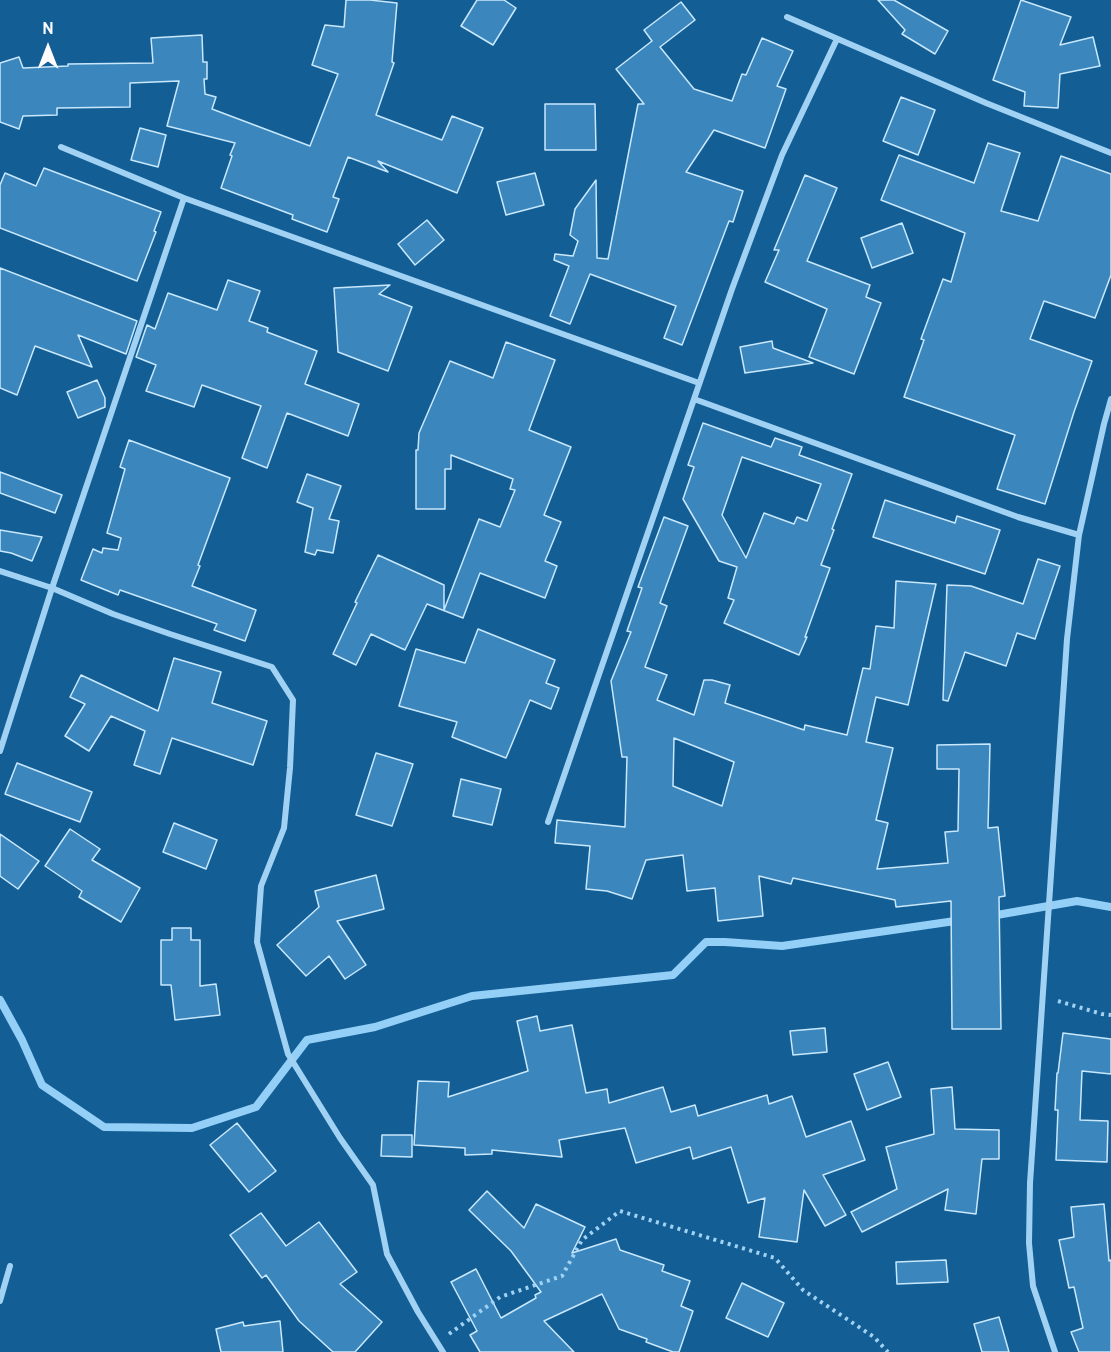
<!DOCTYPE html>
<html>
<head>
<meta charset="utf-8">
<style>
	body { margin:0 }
	#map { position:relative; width:1111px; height:1352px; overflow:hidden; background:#125e95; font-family:Overpass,sans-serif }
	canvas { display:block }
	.north { position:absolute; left:18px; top:18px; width:60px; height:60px; -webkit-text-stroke:4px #125e95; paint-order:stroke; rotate:0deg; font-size:16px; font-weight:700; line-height:24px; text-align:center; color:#fff }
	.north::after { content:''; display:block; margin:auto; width:21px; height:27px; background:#fff; clip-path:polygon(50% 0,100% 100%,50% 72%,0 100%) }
</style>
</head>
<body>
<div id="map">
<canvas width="1111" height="1352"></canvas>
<div class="north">N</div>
</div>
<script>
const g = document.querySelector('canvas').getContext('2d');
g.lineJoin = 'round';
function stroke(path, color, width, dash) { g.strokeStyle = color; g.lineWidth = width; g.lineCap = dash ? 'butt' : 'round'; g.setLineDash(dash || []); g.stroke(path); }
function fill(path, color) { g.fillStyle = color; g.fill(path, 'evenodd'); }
stroke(new Path2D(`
	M 991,916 L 1077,901 L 1111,907
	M 0,1000 L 22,1040 L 42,1085 L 104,1127 L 192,1128 L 256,1107 L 307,1040 L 375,1027 L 472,996 L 673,975 L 706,942 L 725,942 L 782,946 L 962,920`), '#93cff6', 8);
const building = new Path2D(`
	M 346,0 L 370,0 L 397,3 L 392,62 L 394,63 L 376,115 L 442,140 L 452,116 L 483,128 L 457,193 L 378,161 L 388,172 L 348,157 L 333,197 L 339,199 L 327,232 L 292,219 L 293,215 L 221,188 L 232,156 L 230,155 L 235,143 L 167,126 L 179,81 L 130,83 L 130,107 L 57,108 L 57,115 L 23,116 L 19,129 L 0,122 L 0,63 L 19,57 L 23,68 L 68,66 L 68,64 L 153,63 L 151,38 L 202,35 L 203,62 L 207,62 L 207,79 L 204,79 L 205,94 L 216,97 L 212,109 L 310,146 L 338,74 L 312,65 L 325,25 L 344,27 Z
	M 477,0 L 504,0 L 516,8 L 493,45 L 461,26 Z
	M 878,0 L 894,0 L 948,31 L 935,54 L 902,34 L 905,30 Z
	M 1021,0 L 1071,17 L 1060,45 L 1093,37 L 1100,66 L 1060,74 L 1058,108 L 1024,106 L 1025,92 L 993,80 Z
	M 681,2 L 695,20 L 660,47 L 694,89 L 732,101 L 742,74 L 746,75 L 762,38 L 793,51 L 777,86 L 786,89 L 765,148 L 714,130 L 686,172 L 743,191 L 733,222 L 729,221 L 682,345 L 664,338 L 676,306 L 590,274 L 570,324 L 550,316 L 569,266 L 554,260 L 555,254 L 573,256 L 578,241 L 570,235 L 575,209 L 596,180 L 597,258 L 608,259 L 638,104 L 644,104 L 616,69 L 652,41 L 644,30 Z
	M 901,97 L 935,110 L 918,155 L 883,141 Z
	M 545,104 L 595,104 L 596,150 L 545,150 Z
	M 140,128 L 166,135 L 158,167 L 131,160 Z
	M 988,143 L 1020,153 L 1001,211 L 1038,221 L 1061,156 L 1111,174 L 1111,275 L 1095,318 L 1044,301 L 1030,339 L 1092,361 L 1074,412 L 1045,504 L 997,489 L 1015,435 L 904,397 L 924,340 L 921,339 L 943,279 L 951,282 L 965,233 L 881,200 L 899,155 L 974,183 Z
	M 44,168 L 161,212 L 154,231 L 156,232 L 137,281 L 0,228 L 0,185 L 5,173 L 36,186 Z
	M 535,173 L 544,205 L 506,215 L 497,182 Z
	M 805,175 L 837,188 L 807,261 L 870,285 L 866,297 L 881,303 L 854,374 L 809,357 L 827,309 L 765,282 L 779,250 L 774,250 Z
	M 427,220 L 444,240 L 415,265 L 398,244 Z
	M 902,223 L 913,253 L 872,268 L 861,238 Z
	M 0,268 L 137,321 L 126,354 L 78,335 L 92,367 L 35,346 L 17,395 L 0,388 Z
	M 228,280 L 260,291 L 249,321 L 268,328 L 267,332 L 317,351 L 305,384 L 359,404 L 348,436 L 287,413 L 267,468 L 242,458 L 261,406 L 202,385 L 194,407 L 146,391 L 156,365 L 136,357 L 147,325 L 155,329 L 168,293 L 217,310 Z
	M 390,285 L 379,294 L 412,307 L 388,371 L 338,352 L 334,288 Z
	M 772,341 L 773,348 L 813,363 L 745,373 L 740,347 Z
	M 506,342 L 555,360 L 529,430 L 571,447 L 544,515 L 561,522 L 545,561 L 557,566 L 545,598 L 480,573 L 463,618 L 427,604 L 405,650 L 371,634 L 356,665 L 333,654 L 357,603 L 355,602 L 378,555 L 444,585 L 444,610 L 479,519 L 500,527 L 515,490 L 510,489 L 513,479 L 451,455 L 451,469 L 445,469 L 445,509 L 416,509 L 416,450 L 418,450 L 419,433 L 450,361 L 493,378 Z
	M 97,380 L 105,398 L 105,407 L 78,418 L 67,392 Z
	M 703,423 L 771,447 L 775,438 L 802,447 L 799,455 L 852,474 L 832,529 L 834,530 L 821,565 L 830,568 L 805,637 L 807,637 L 799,655 L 724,623 L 734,600 L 728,598 L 737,567 L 719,561 L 683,499 L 694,467 L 688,465 ZM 742,457 L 821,484 L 807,521 L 797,517 L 794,524 L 764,513 L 746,558 L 722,515 Z
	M 129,440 L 230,478 L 198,565 L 200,566 L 192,586 L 256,610 L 245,641 L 214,630 L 217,624 L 120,590 L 118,595 L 81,580 L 93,549 L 102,553 L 103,548 L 118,550 L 121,538 L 107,533 L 125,469 L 120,467 Z
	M 0,472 L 62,495 L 55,513 L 0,493 Z
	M 307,474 L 341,486 L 329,519 L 339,521 L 333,553 L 317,550 L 315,555 L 305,552 L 313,508 L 297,502 Z
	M 885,500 L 955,523 L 957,516 L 1000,530 L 985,574 L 873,537 Z
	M 664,517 L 688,526 L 660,603 L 667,606 L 645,667 L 667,675 L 657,700 L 694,715 L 704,680 L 712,680 L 730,685 L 725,703 L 804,730 L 805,725 L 847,735 L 863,668 L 870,669 L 876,626 L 894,628 L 896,581 L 936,584 L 908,705 L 876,697 L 866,742 L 893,748 L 876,820 L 888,823 L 877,869 L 948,863 L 945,832 L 958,831 L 959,769 L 937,769 L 937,745 L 990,744 L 988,828 L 998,827 L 1005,896 L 999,897 L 1001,1029 L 952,1029 L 951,901 L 896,907 L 895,900 L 793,878 L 791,884 L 759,876 L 763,916 L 718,921 L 715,888 L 687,891 L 683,855 L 646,860 L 632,899 L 607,891 L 586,889 L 590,846 L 555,843 L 557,820 L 625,827 L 627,757 L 622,757 L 611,681 L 631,632 L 627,631 L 642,588 L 638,587 ZM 674,738 L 734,762 L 722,806 L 673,786 Z
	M 0,530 L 42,537 L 32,561 L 11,553 L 0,551 Z
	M 1038,559 L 1060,566 L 1035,639 L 1017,633 L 1006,666 L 965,652 L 948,701 L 943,700 L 947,585 L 971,586 L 1023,604 Z
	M 478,629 L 555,660 L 546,683 L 559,688 L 551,709 L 530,700 L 506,758 L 452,737 L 457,722 L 399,706 L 416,649 L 465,663 Z
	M 174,658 L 221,672 L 212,703 L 267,721 L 253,765 L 172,738 L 160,774 L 134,765 L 145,731 L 111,716 L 89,751 L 65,736 L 85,704 L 70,697 L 81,675 L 158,711 Z
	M 376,753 L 413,764 L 392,826 L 356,815 Z
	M 17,763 L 92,792 L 80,822 L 5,794 Z
	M 461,779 L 501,789 L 492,825 L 453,816 Z
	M 174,823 L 217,840 L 206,869 L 163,852 Z
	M 70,829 L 100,849 L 92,860 L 140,888 L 121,922 L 79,897 L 82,891 L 45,866 Z
	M 0,834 L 39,861 L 18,889 L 0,876 Z
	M 376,875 L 384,909 L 337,921 L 366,965 L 345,979 L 329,956 L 306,976 L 277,945 L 319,907 L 315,891 Z
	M 172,928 L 191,928 L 191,940 L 200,940 L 200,986 L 216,984 L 220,1015 L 175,1020 L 171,985 L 161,985 L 161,940 L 172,940 Z
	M 537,1016 L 540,1031 L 572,1025 L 586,1093 L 607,1089 L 609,1103 L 663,1087 L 671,1112 L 695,1105 L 698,1116 L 767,1095 L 769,1104 L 792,1096 L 806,1137 L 851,1121 L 865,1160 L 823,1175 L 846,1215 L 825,1226 L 804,1190 L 797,1242 L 759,1237 L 765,1198 L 748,1203 L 731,1147 L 693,1159 L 690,1147 L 636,1163 L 625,1128 L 559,1140 L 562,1157 L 492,1150 L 492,1154 L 465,1155 L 465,1148 L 414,1145 L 418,1081 L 449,1082 L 448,1097 L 528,1071 L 517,1021 Z
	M 825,1028 L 827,1052 L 793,1055 L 790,1031 Z
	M 1063,1033 L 1111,1039 L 1111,1074 L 1082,1071 L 1080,1120 L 1108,1121 L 1107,1162 L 1056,1160 L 1058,1110 L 1055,1110 L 1057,1073 L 1058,1073 Z
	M 888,1062 L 901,1097 L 867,1110 L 854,1074 Z
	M 952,1087 L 955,1129 L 999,1130 L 999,1159 L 982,1159 L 976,1214 L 945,1210 L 948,1189 L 862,1232 L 851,1212 L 897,1189 L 886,1147 L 934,1134 L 931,1089 Z
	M 237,1123 L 276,1171 L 249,1192 L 210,1145 Z
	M 382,1135 L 412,1135 L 412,1157 L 381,1156 Z
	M 487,1191 L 524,1228 L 536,1204 L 585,1227 L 572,1253 L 616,1239 L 620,1250 L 664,1265 L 662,1271 L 690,1281 L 681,1306 L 693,1311 L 679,1352 L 673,1352 L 646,1342 L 647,1339 L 619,1329 L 602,1294 L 544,1321 L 574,1352 L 480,1352 L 470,1335 L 477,1331 L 451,1282 L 476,1269 L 501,1318 L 536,1298 L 535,1295 L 541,1292 L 511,1251 L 469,1210 Z
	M 1104,1204 L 1109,1261 L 1111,1260 L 1111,1352 L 1079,1352 L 1071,1332 L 1083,1328 L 1074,1287 L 1069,1288 L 1059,1240 L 1074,1237 L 1071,1207 Z
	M 261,1213 L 286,1246 L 319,1222 L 357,1272 L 340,1284 L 382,1322 L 355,1352 L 333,1352 L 299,1321 L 266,1275 L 262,1278 L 230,1235 Z
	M 946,1260 L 948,1282 L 897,1284 L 896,1262 Z
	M 742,1283 L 784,1303 L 768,1337 L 726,1318 Z
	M 999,1317 L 1009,1352 L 982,1352 L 974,1324 Z
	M 280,1321 L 283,1352 L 221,1352 L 216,1329 L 243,1322 L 244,1326 Z`);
fill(building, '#3b87bd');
stroke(building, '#c9e8fd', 1.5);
stroke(new Path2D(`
	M 1058,1001 L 1102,1014 L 1111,1015
	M 449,1334 L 500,1297 L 562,1276 L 582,1240 L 620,1211 L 775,1258 L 803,1290 L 874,1337 L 888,1352`), '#a1d2f3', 4, [3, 4.5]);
stroke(new Path2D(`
	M 787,17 L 986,103 L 1111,153
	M 61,147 L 184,198 L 699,383
	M 694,399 L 1018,517 L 1079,535
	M 0,571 L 52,588 L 113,614 L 170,634 L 272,667 L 293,700 L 290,768 L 284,828 L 261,886 L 257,942 L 288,1054 L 340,1138 L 373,1185 L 387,1254 L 418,1312 L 443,1352
	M 0,751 L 52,588 L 184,198
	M 548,822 L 732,289 L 782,155 L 837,39
	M 0,1301 L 10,1266
	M 1055,1352 L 1033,1286 L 1029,1243 L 1030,1183 L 1067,639 L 1079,535 L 1104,424 L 1111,399`), '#a1d2f3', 6);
</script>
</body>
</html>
